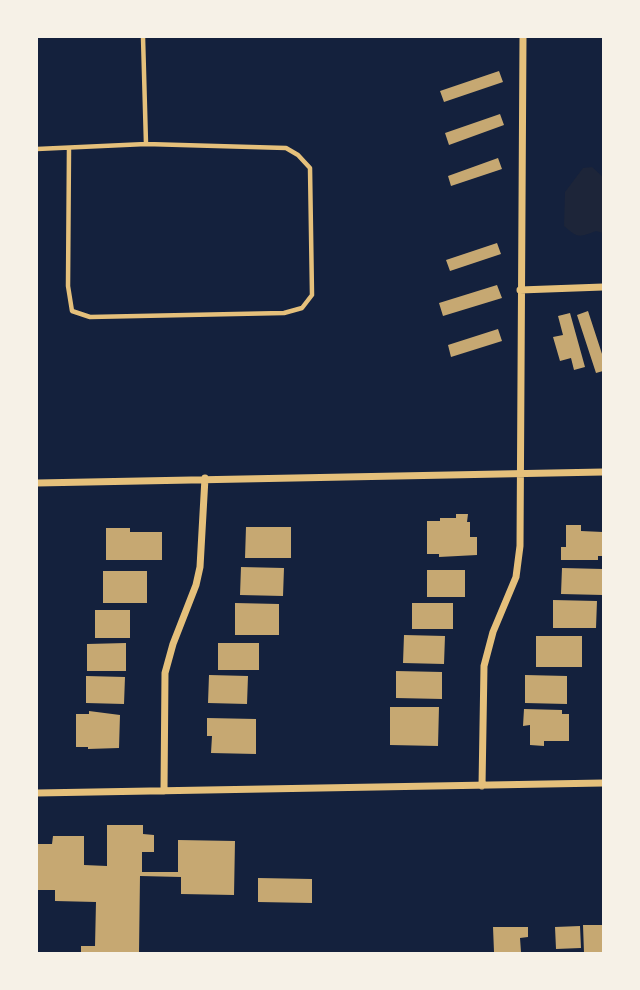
<!DOCTYPE html>
<html>
<head>
<meta charset="utf-8">
<style>
	body { margin:0 }
	#map { position:relative; width:640px; height:990px; overflow:hidden; background:#14213d; font-family:"Roboto Condensed",sans-serif }
	canvas { display:block }
	.frame { position:absolute; inset:0; border:38px solid #f6f1e7; pointer-events:none }
</style>
</head>
<body>
<div id="map">
<canvas width="640" height="990"></canvas>
<div class="frame"></div>
</div>
<script>
const g = document.querySelector('canvas').getContext('2d');
g.lineJoin = 'round';
function fill(path, color) { g.fillStyle = color; g.fill(path, 'evenodd'); }
function stroke(path, color, width, dash) { g.strokeStyle = color; g.lineWidth = width; g.lineCap = dash ? 'butt' : 'round'; g.setLineDash(dash || []); g.stroke(path); }
fill(new Path2D(`
	M 592,167 L 603,177 L 603,233 L 596,231 C 579,237 579,239 564,226 L 565,192 L 583,168 Z`), '#1d2539');
fill(new Path2D(`
	M 499,71 L 503,82 L 444,102 L 440,91 Z
	M 500,114 L 504,125 L 449,145 L 445,133 Z
	M 498,158 L 502,169 L 451,186 L 448,176 Z
	M 497,243 L 501,254 L 450,271 L 446,260 Z
	M 497,285 L 502,298 L 443,316 L 439,303 Z
	M 588,311 L 603,357 L 603,371 L 596,373 L 577,315 Z
	M 570,313 L 585,367 L 574,370 L 571,358 L 560,361 L 553,337 L 563,335 L 558,316 Z
	M 498,329 L 502,341 L 451,357 L 448,345 Z
	M 456,514 L 468,514 L 467,522 L 470,522 L 470,537 L 477,537 L 477,555 L 439,557 L 439,554 L 427,554 L 427,521 L 440,521 L 440,518 L 456,518 Z
	M 566,525 L 581,525 L 581,531 L 603,532 L 603,556 L 598,556 L 598,560 L 561,560 L 561,547 L 566,547 Z
	M 246,527 L 291,527 L 291,558 L 245,558 Z
	M 106,528 L 130,528 L 130,532 L 162,532 L 162,560 L 106,560 Z
	M 241,567 L 284,568 L 283,596 L 240,595 Z
	M 562,568 L 603,569 L 603,595 L 561,594 Z
	M 427,570 L 465,570 L 465,597 L 427,597 Z
	M 103,571 L 147,571 L 147,603 L 103,603 Z
	M 553,600 L 597,601 L 596,628 L 553,628 Z
	M 235,603 L 279,604 L 279,635 L 235,635 Z
	M 412,603 L 453,603 L 453,629 L 412,629 Z
	M 95,610 L 130,610 L 130,638 L 95,638 Z
	M 404,635 L 445,636 L 444,664 L 403,663 Z
	M 536,636 L 582,636 L 582,667 L 536,667 Z
	M 126,643 L 126,671 L 87,671 L 87,644 Z
	M 218,643 L 259,643 L 259,670 L 218,670 Z
	M 396,671 L 442,672 L 442,699 L 396,698 Z
	M 209,675 L 248,676 L 247,704 L 208,703 Z
	M 525,675 L 567,676 L 567,704 L 525,703 Z
	M 86,676 L 125,677 L 124,704 L 86,703 Z
	M 390,707 L 439,707 L 438,746 L 390,745 Z
	M 524,709 L 562,710 L 562,714 L 569,714 L 569,741 L 544,741 L 544,746 L 530,745 L 530,725 L 523,726 Z
	M 89,711 L 120,715 L 119,748 L 88,749 L 88,747 L 76,747 L 76,714 L 89,714 Z
	M 207,718 L 256,719 L 256,754 L 211,753 L 212,736 L 207,736 Z
	M 107,825 L 143,825 L 143,834 L 154,835 L 154,852 L 142,852 L 142,872 L 178,872 L 178,840 L 235,841 L 234,895 L 181,894 L 181,877 L 140,876 L 139,953 L 81,953 L 81,946 L 95,946 L 96,902 L 55,901 L 55,890 L 37,890 L 37,844 L 52,844 L 53,836 L 84,836 L 84,865 L 107,866 Z
	M 258,878 L 312,879 L 312,903 L 258,902 Z
	M 583,925 L 603,925 L 603,953 L 584,953 Z
	M 580,926 L 581,948 L 556,949 L 555,927 Z
	M 493,927 L 528,927 L 528,937 L 520,938 L 521,952 L 494,952 Z`), '#c6a872');
stroke(new Path2D(`
	M 143,37 L 146,144
	M 37,149 L 146,144 L 286,148 L 298,155 L 310,168 L 312,295 L 302,308 L 284,313 L 90,317 L 72,311 L 68,286 L 69,148`), '#e5c07b', 4.5);
stroke(new Path2D(`
	M 520,290 L 603,287
	M 37,483 L 603,472
	M 482,786 L 484,666 L 493,632 L 516,577 L 520,546 L 523,37
	M 164,791 L 165,673 L 173,644 L 196,585 L 200,567 L 205,478
	M 37,793 L 603,783`), '#e5c07b', 7);
</script>
</body>
</html>
